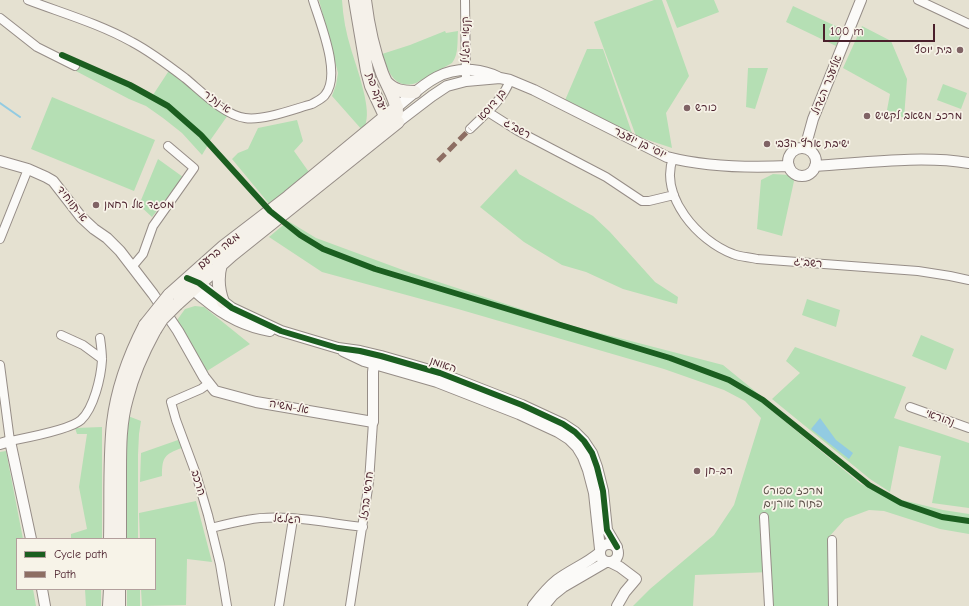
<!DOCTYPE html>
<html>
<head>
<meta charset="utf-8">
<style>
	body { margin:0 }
	#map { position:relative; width:969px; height:606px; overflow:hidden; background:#e5e1d1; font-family:"Comic Neue",sans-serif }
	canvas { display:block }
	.legend { position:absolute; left:16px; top:538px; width:140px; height:52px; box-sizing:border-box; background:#f7f3e8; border:1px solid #b29e9c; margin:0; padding:5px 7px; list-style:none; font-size:12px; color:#4a1f2b }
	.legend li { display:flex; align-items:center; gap:8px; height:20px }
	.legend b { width:20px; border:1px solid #b29e9c }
	.scale { position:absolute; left:823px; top:24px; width:112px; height:18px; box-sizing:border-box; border:2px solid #4a1f2b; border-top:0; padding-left:5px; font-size:12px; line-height:14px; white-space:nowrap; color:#4a1f2b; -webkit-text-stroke:3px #f7f3e8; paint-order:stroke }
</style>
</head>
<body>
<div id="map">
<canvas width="969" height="606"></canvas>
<ul class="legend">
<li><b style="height:5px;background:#1b5e20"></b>Cycle path</li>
<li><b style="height:5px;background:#8d6e63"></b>Path</li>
</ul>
<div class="scale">100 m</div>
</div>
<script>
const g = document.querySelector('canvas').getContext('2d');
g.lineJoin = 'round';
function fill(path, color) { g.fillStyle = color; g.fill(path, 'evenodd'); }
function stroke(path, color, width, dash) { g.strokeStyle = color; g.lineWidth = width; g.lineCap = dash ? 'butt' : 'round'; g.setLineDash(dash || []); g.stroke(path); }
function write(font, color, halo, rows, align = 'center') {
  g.font = font + ' "Comic Neue","Playpen Sans Hebrew",sans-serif'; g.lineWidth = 3.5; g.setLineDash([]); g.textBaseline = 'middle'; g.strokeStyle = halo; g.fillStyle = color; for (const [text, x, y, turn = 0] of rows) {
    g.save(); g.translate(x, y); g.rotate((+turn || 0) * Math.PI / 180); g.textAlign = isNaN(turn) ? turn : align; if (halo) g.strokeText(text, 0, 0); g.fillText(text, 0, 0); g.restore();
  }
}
fill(new Path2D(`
	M 319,0 L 342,0 C 343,17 346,33 351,49 C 356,66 371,106 366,122 C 366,125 364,128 363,131 L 332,96 L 336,85 L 338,73 Z
	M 654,0 L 662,0 L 689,76 L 666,113 L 672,148 L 636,136 L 594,22 Z
	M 666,0 L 714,0 L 719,12 L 677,28 Z
	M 793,6 L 844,30 L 836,46 L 786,22 Z
	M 862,26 L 891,41 L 907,79 L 904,118 L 887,110 L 890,94 L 843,68 Z
	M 445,31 L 446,33 L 458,31 C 457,42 459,54 452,63 L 416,83 C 394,90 388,71 382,54 L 410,45 Z
	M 587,49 L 603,49 L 633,136 L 563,105 Z
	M 78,63 C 107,77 139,90 166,108 C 181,119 194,133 208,145 L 202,155 L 182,133 L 163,118 L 146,106 L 129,99 L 74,70 Z
	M 748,68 L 768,68 L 755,109 L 746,107 Z
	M 170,69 L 228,115 L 209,142 L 179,114 L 153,95 Z
	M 943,84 L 967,93 L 961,109 L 937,100 Z
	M 52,97 L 155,140 L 134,191 L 31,149 Z
	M 297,120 L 303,141 L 294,151 L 311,175 L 270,205 L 232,159 L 238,153 L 248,149 L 258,128 Z
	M 158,159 L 183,177 L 152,217 L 139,205 Z
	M 516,169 L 519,174 L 593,216 L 610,232 L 655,282 L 678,297 L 677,304 L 623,289 L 586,272 L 562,265 L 524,242 L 480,207 Z
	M 773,174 L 789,175 L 794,181 L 782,236 L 757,229 L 761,180 Z
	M 288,221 L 316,238 L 411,273 L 573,326 L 723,365 L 761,396 L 765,405 L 861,484 L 885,495 L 902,500 L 943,510 L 969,514 L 969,534 L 940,529 L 884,511 L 869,510 L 845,519 L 828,538 L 828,606 L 772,606 L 770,572 L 695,575 L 693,606 L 633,606 L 650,589 L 714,535 L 734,505 L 761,418 L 745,401 L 724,390 L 664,369 L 458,309 L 322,272 L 269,237 Z
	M 807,299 L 840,310 L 836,327 L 802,315 Z
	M 195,306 L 204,307 L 250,344 L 207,371 L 175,323 L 185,309 Z
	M 921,335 L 954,349 L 946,370 L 912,356 Z
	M 795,347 L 906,387 L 894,418 L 969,443 L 969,508 L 932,503 L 941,456 L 899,446 L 890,492 L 870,479 L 772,399 L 800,373 L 786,361 Z
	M 128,416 L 141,421 L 139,434 L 138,455 L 138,539 L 125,539 L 126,433 Z
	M 102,427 L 102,539 L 71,539 L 71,534 L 87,529 L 79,487 L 87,434 L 77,434 L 75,428 Z
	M 178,440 L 182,448 C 164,454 162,458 162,476 L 140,482 L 141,453 Z
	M 6,451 L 23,539 L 17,539 L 17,589 L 33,589 L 36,606 L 0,606 L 0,452 Z
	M 196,501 L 212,562 L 187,559 L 186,605 L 142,606 L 141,589 L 155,589 L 155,539 L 140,539 L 139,513 Z
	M 85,589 L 101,589 L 101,606 L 86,606 Z
	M 127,589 L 140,589 L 140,606 L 127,606 Z`), '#b5dfb4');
fill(new Path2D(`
	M 820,418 L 836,440 L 853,453 L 849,459 L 811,429 Z`), '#92cbe2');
stroke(new Path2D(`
	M 0,103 L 20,117`), '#92cbe2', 2);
const minor = new Path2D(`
	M 28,0 C 62,13 100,24 132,42 C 151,52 168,65 185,78 C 201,91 224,115 245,118 C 263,121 294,109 312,104 C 317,101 322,99 325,95 C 342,75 320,23 313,0
	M 465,0 L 466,81
	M 918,0 L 969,24
	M 0,18 L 37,47 L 75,66
	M 488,112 L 518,131 L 606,177 L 642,201 L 649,201 L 674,195
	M 470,129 C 485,114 503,100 510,80
	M 673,158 C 659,196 698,241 733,254 C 740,257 749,257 757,259 L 918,271 L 950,276 L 969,280
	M 0,239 L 28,169
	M 132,267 L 143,254 L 153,226 L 194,168 L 168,146
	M 61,335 L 83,345 L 102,359
	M 0,365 L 10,441 C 25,438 70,430 81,420 C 94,408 101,377 102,360 C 102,353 101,345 100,338
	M 208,384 L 201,389 L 171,402 L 176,420 L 196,474 L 208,515 L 220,564 L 227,606
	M 910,407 L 969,428
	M 764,517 L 769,606
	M 211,528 C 223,525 235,522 247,520 C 283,513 326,523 363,527
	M 832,540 L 833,606
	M 279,606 L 293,519
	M 350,606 L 369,482 L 373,422`);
const tertiary = new Path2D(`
	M 397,107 C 422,87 438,68 472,70 C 482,71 490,73 498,77
	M 398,122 L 432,96 L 447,86 L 466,81 L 500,78 L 510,80 L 534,90 L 667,157 C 706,167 749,168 789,166
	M 805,148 L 813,119 L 861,0
	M788 162a14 14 0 1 1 28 0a14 14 0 1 1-28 0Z
	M 0,161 L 28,169 L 46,177 L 53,181 L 81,217 L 94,229 L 107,238 L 120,251 L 153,294 L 178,331 L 204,377 L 215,391 L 256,402 L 373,422 L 373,372 L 374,364 L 381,356
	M 815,166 C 864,163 921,155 969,163
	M 193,280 L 199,283 L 232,308 L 281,331 L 338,348 L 360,351 L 381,356 L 440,373 L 522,405 L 563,424 L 575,432 L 584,441 L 592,453 L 597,467 L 603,491 L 607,530 L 617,547
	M 190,283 C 193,291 198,294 204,299 C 223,315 245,327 270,331
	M 343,351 L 364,361 L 437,382 L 519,414 L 558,432 L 569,439 L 577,447 L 583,457 L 588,470 L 594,493 L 600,549
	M 0,444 L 10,441 L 31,539
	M600 553a9 9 0 1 1 18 0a9 9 0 1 1-18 0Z
	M 610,562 L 620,567 L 636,579
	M 42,589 L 45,606
	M 533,606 C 540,597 547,588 557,580 C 570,570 586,564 599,553
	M 544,606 L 553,595 L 563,587 L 606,562
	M 617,606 L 625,592 L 636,579`);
const secondary = new Path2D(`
	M 355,0 L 367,71 L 371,86 L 385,116 L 391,119
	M 365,0 C 368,25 373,49 382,73 C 387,86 397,100 397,113
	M 386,82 C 394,91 403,92 415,92
	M 221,264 C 217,278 218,289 223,302
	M 169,295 L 224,246 L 288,197 L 397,107
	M 177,304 L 232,255 L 398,122
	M 110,539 C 111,501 109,461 113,423 C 117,389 129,356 145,325
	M 120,539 C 120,516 120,494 120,471 C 120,447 120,422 127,398 C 133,374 143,352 155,330
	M 109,606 L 110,589
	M 119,606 L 119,589`);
stroke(minor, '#968d87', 10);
stroke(tertiary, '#968d87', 12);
stroke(secondary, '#968d87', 14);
stroke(minor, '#fbfaf8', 8);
stroke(tertiary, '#fbfaf8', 10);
stroke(secondary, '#f5f1ea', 12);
const secondaryBridge = new Path2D(`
	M 145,325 L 169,295
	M 155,330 L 162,319 L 177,304`);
stroke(secondaryBridge, '#968d87', 14, []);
stroke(secondaryBridge, '#f5f1ea', 12);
stroke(new Path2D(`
	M 438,161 L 470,129`), '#8d6e63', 5, [10, 5]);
stroke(new Path2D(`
	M 62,55 L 130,85 L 168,106 L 201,135 L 270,211 L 300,235 L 323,249 L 375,269 L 670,358 L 729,380 L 763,400 L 869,485 L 901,503 L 942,517 L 969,521
	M 187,278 L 199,283 L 232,308 L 281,331 L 338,348 L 360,351 L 381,356 L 440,373 L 522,405 L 563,424 L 575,432 L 584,441 L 592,453 L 597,467 L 603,491 L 607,530 L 617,547`), '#1b5e20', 6);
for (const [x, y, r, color] of [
	[960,50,4,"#806365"],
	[687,108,4,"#806365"],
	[867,116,4,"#806365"],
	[767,144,4,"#806365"],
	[96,205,4,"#806365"],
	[697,471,4,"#806365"]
]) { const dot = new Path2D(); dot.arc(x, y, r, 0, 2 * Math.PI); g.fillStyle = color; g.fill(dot); stroke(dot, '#f7f3e8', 1.5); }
write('11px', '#4a1f2b', '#f7f3e8', [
	["קנאי הגליל",466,40,-90],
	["אליעזר הגדול",827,85,-68],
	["יעקב פת",376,92,69],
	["א-נת'ר",217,102,35],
	["בן דוסא",492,105,-49],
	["רשב\"ג",517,129,30],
	["יוסי בן יועזר",640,143,26],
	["א-תווחיד",72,204,51],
	["משה ברעם",219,251,-39],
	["רשב\"ג",808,263,5],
	["האומן",443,365,19],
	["אל-משיה",289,407,10],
	["נהוראי",940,418,20],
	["הרכב",198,483,73],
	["חרשי ברזל",367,496,-83],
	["הגלגל",287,519,3]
]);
write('11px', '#4a1f2b', '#f7f3e8', [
	["בית יוסף",952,50,"right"],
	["כורש",695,108],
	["מרכז משאב לקשיש",875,116],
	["ישיבת ארץ הצבי",775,144],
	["מסגד אל רחמן",104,205],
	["רב-חן",705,471]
], 'left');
write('11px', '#5b4e47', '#f7f3e8', [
	["מרכז ספורט",793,491],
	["פתוח אורנים",793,504]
]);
</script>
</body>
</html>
